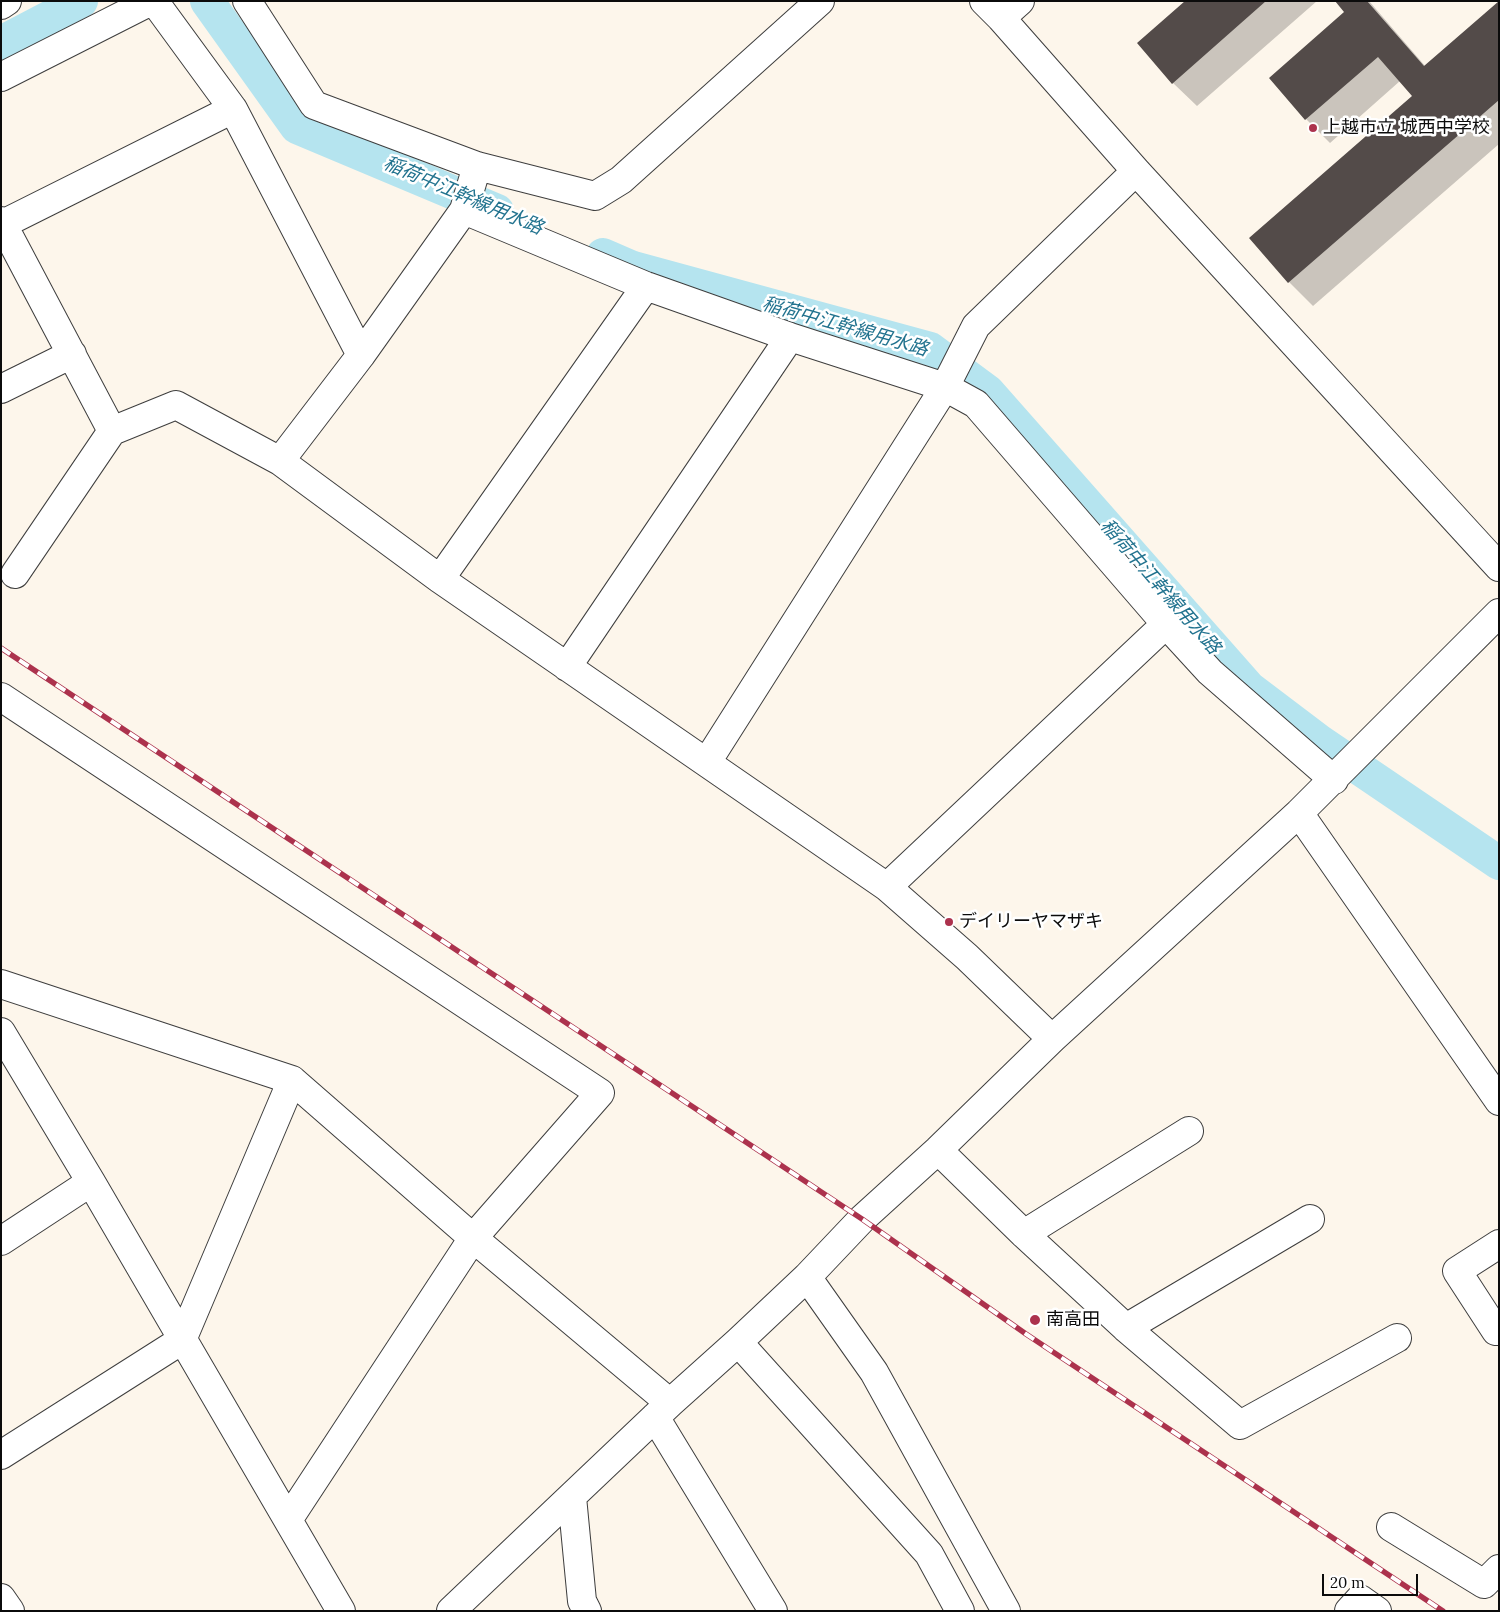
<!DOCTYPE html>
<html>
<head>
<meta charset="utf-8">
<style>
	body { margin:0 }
	#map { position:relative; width:1500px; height:1612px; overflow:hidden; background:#fdf6eb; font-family:Lora,serif }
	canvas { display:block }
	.frame { position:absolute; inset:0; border:2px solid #0b0b0b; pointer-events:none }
	.scale { position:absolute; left:1322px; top:1574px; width:96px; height:22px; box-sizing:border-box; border:2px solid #0b0b0b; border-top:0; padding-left:6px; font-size:15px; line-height:18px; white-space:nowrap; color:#0b0b0b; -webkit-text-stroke:4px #fff; paint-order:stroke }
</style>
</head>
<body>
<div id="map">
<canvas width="1500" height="1612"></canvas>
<div class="frame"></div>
<div class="scale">20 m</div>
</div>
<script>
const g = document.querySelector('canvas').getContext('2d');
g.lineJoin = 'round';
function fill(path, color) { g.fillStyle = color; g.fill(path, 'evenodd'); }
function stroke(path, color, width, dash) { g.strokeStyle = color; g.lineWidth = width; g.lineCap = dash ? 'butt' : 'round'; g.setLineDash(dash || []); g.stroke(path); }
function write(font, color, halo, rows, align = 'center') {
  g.font = font + ' Lora,"Noto Sans JP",serif'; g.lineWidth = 5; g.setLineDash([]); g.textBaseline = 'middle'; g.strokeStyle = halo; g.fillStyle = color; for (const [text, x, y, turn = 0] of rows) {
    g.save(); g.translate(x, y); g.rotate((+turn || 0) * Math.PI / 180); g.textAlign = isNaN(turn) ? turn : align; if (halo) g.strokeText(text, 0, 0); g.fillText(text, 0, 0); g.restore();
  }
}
fill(new Path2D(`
	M 1187,1 L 1317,1 L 1197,106 L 1173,83 Z
	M 1336,1 L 1369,1 L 1426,67 L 1499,3 L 1499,144 L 1313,306 L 1289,282 L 1251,239 L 1414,96 L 1400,81 L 1330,143 L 1306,119 L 1345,12 Z`), '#0003');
stroke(new Path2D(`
	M 207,1 L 297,127 L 497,211
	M 1,43 L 81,1
	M 603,255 L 633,268 L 930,349 L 988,392 L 1249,688 L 1319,741 L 1499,863`), '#b5e4ef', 34);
fill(new Path2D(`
	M 1185,1 L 1266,1 L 1172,84 L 1137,43 Z
	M 1335,1 L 1367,1 L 1424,66 L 1499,1 L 1499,100 L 1288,283 L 1249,238 L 1412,96 L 1378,57 L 1305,120 L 1269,78 L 1344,12 Z`), '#534b49');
const minor = new Path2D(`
	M 154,1 L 233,109 L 361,355
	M 247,1 L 314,105 L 477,166 L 595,196 L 621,180 L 820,1
	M 984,1 L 1001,18 L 1136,171 L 1499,567
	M 1,5 L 7,1
	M 1001,18 L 1020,1
	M 1,77 L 151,1
	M 464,210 L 646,286 L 790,337 L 945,387 L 976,404 L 1166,624 L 1210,672 L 1334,780
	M 1,221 L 112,431 L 176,405 L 280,461 L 440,579 L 887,887 L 967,957 L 1052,1039
	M 1,225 L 233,109
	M 1,389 L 72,354
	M 280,461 L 361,355 L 464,210 L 477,166
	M 15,574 L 112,431
	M 440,579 L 646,286
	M 567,667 L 790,337
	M 1,697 L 600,1093 L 473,1238 L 288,1520
	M 707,762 L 945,387 L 976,326 L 1136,171
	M 1299,813 L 1499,1101
	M 887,887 L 1166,624
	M 1,984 L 292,1080 L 473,1238 L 670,1403
	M 1,1032 L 91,1182 L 341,1611
	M 938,1150 L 1024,1234 L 1126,1328 L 1240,1425 L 1397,1338
	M 1024,1234 L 1189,1131
	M 1,1241 L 91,1182
	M 807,1277 L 874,1372 L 1006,1611
	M 1126,1328 L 1310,1219
	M 1496,1331 L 1457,1271 L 1499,1244
	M 738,1342 L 929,1554 L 960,1611
	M 655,1417 L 773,1611
	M 1,1455 L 182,1340 L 292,1080
	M 572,1497 L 582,1601 L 587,1611
	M 1391,1527 L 1484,1584 L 1499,1569
	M 1,1598 L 10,1611
	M 451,1611 L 670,1403 L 738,1342 L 807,1277 L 862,1219 L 938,1150 L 1052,1039 L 1299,813 L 1499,613
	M 1349,1611 L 1360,1599 L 1377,1611`);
stroke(minor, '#3e3e3e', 30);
stroke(minor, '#fff', 28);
const rail = new Path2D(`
	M 1,648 L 862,1219 L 1026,1334 L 1443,1611`);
stroke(rail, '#ac324d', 5.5);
stroke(rail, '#fff', 4, [11]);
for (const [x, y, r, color] of [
	[1313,128,5,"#ac324d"],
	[949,922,5,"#ac324d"],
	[1035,1320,6,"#ac324d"]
]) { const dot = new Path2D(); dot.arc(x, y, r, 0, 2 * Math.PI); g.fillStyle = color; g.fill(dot); stroke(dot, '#fff', 2); }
write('18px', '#0b0b0b', '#fff', [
	["上越市立 城西中学校",1323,128],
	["デイリーヤマザキ",959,922],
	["南高田",1046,1320]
], 'left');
write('italic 19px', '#22738f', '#fff', [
	["稲荷中江幹線用水路",463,196,23],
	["稲荷中江幹線用水路",845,327,16],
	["稲荷中江幹線用水路",1160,587,49]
]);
</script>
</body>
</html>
